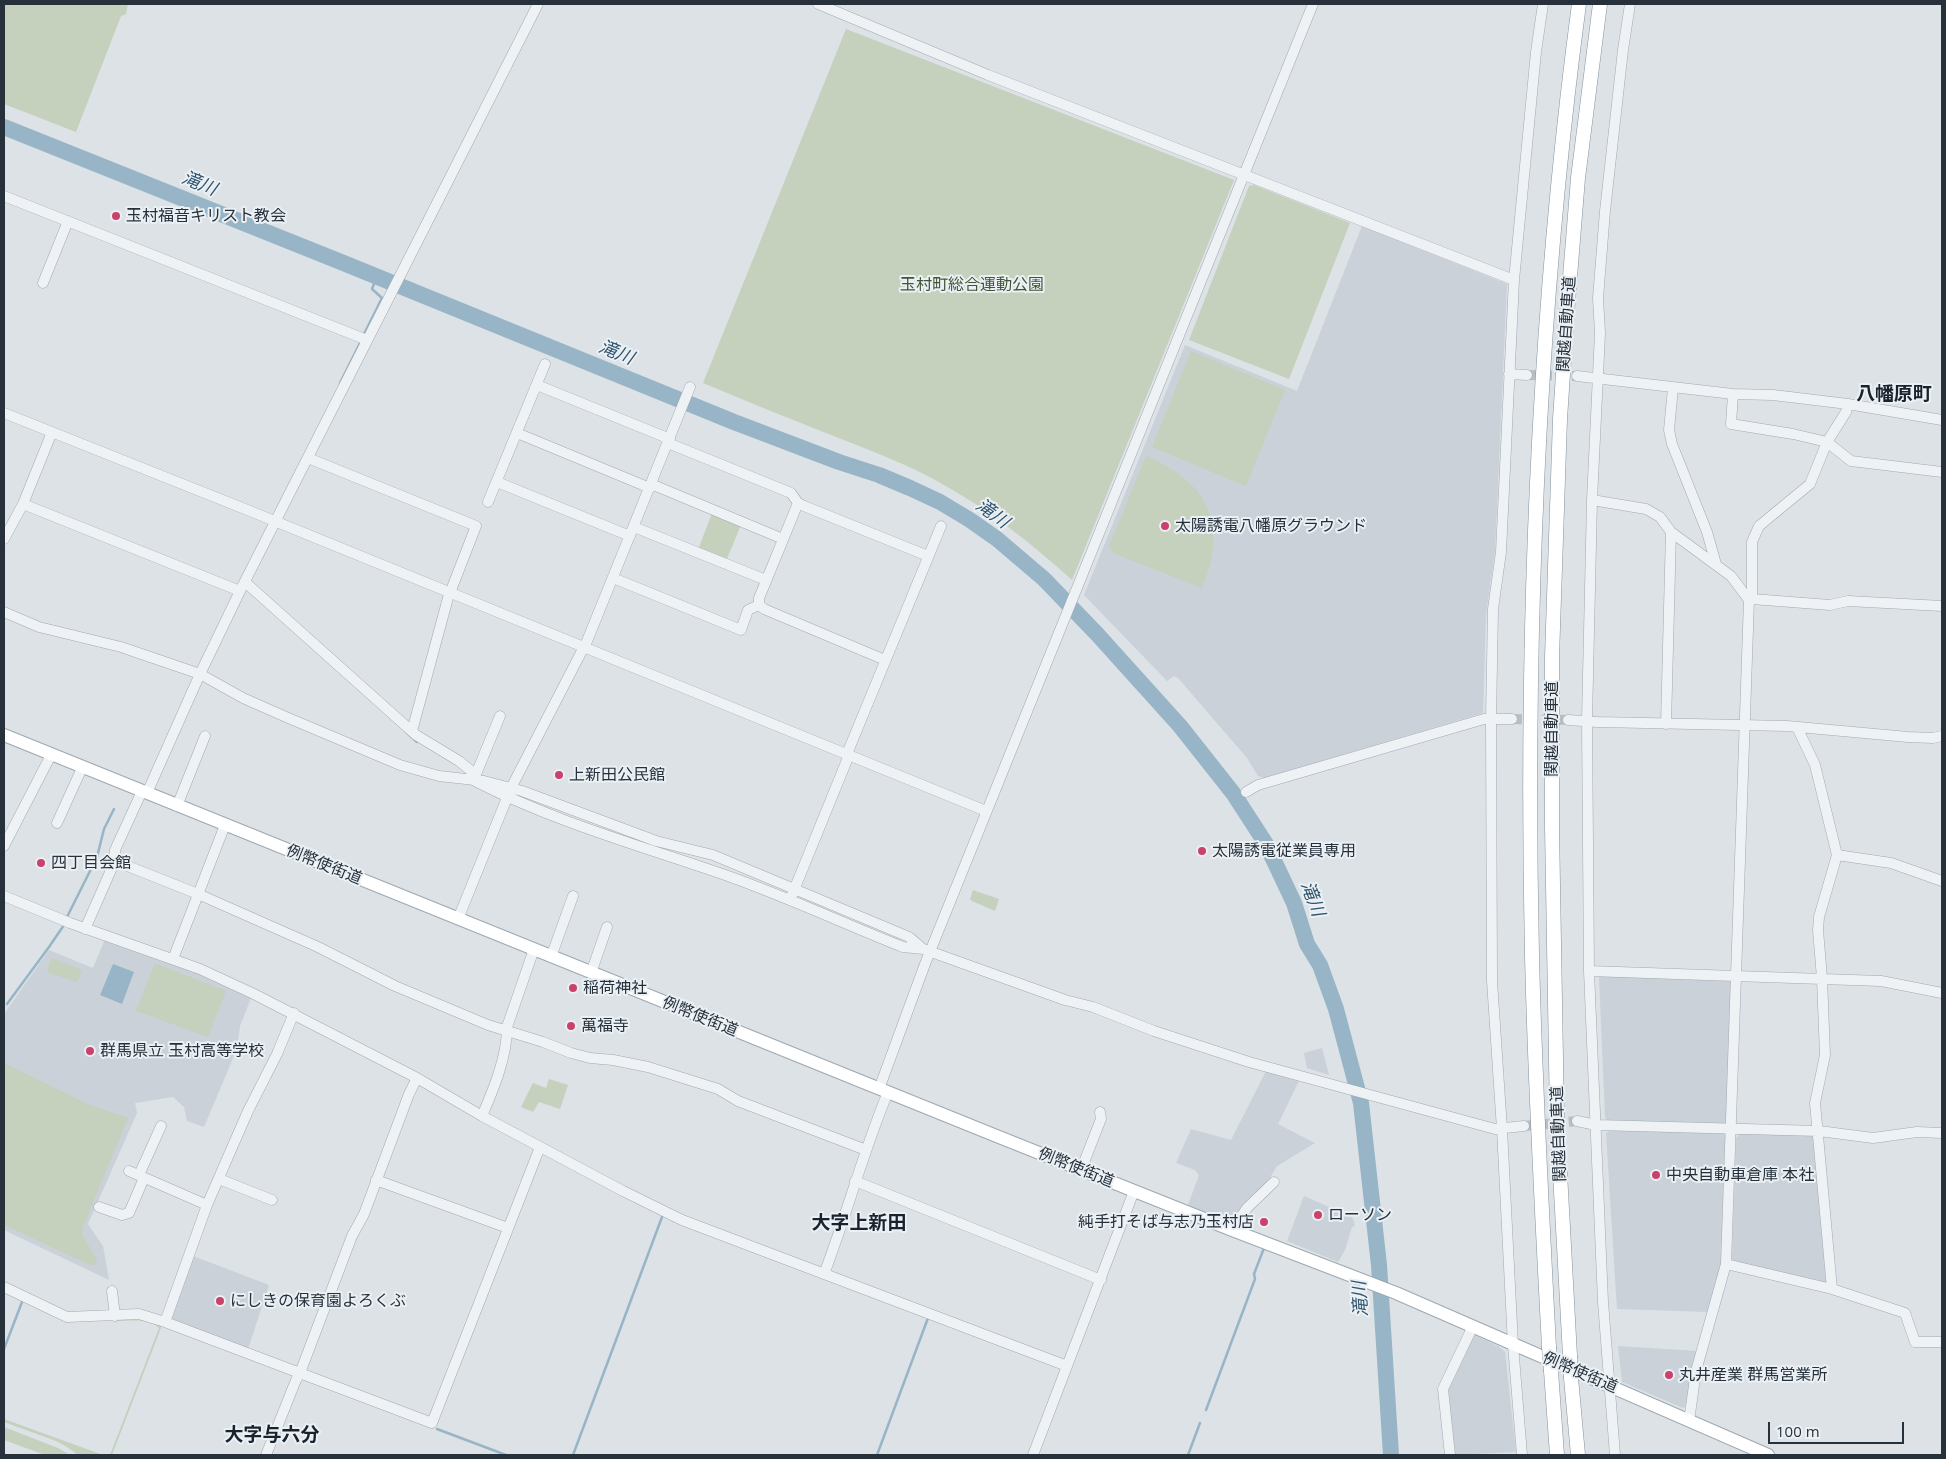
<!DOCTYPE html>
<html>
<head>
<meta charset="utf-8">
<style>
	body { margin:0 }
	#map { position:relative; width:1946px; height:1459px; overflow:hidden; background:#dce2e6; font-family:"Open Sans",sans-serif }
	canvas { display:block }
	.frame { position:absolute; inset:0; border:5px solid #26313c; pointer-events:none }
	.scale { position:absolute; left:1768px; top:1422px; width:136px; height:22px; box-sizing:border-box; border:2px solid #26313c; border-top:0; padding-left:6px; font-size:15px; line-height:18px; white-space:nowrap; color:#26313c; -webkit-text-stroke:4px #ebf0f4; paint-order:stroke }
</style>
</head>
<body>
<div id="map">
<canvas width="1946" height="1459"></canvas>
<div class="frame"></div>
<div class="scale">100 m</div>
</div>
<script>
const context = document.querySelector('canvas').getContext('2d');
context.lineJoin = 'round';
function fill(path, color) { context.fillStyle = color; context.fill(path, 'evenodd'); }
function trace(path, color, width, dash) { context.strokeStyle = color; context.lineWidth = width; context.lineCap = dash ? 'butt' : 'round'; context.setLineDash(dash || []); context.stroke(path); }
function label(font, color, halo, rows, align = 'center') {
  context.font = font + ' "Open Sans","Noto Sans JP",sans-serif'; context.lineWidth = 4; context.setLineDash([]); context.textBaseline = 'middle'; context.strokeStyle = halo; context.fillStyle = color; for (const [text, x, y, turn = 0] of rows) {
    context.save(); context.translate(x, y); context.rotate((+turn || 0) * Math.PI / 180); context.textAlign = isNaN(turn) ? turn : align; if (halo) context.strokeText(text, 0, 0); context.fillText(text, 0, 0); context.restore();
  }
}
const built = new Path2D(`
	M1362,226L1507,284L1495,551L1486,614L1483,713L1264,778L1258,776L1247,758L1178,678L1174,676L1167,681L1084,595L1185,345L1297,391Z
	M105,939L110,943L194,972L251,998L240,1026L237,1047L231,1063L204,1127L187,1121L184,1107L173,1097L135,1103L137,1113L88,1224L103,1246L109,1280L4,1230V1014L49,950L93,968Z
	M1601,974L1727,978L1731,981L1728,1122L1724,1124L1607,1122L1605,1116L1599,977Z
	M1322,1048L1329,1075L1307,1068L1304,1053Z
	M1266,1071L1299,1081L1278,1124L1315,1143L1277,1166L1271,1176L1272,1180L1232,1223L1188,1205L1199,1175L1195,1170L1176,1163L1191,1129L1231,1140Z
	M1610,1131L1726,1132L1723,1262L1707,1312L1617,1309L1606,1133Z
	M1742,1132L1813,1134L1814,1136L1826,1282L1823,1285L1735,1262L1732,1259L1736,1138Z
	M1304,1196L1352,1217L1354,1222L1355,1226L1352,1227L1345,1250L1338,1262L1287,1241Z
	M193,1256L269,1285L248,1349L172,1322L171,1318Z
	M1472,1334L1498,1346L1505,1352L1516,1452L1456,1455L1452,1452L1446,1390Z
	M1618,1346L1697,1351L1685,1407L1683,1408L1622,1382Z`);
const green = new Path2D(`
	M4,4H128L126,14L121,16L76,132L4,104Z
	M846,29L1234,180L1072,580C1034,546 995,514 951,489C912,465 868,450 826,433C785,417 744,400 703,383Z
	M1254,185L1350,223L1289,379L1189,340L1249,186Z
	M1191,351L1285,390L1246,486L1152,447Z
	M1146,456C1208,482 1229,525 1202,588L1113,553L1109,546Z
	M712,513L741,525L726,561L698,550Z
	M973,890L999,899L995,911L972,901L970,899Z
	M51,958L82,970L77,982L47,972Z
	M155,963L226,991L208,1037L136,1011Z
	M4,1063L85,1103L128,1118L82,1229L83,1236L96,1259L97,1263L94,1265L88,1264L4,1225Z
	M549,1079L568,1085L560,1109L539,1102L533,1112L521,1107L533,1083L546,1088Z
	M138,1318L161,1325V1328L112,1455H110L159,1328C146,1316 129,1323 114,1320Z
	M4,1419L103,1455H78L67,1447L56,1441L4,1422Z
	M4,1427L58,1448L70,1455H45L4,1440Z`);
const water = new Path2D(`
	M113,964L134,972L122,1004L100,995Z`);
const stream = new Path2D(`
	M363,336L382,298L372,289L377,276
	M340,383L361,341
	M406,732L417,742
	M67,917L97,857L104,829L114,809
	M7,1004L49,947L64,925
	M4,1349L22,1302
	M1206,1410L1255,1279L1254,1274L1264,1248
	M437,1429L506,1455
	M573,1455L662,1217
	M877,1455L928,1318
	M1188,1455L1200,1423`);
const river = new Path2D(`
	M4,127L341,262L734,422L839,462L879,475L910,488L940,502L970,520L997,539L1044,579L1097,634L1180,726L1233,793L1266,844L1277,867L1294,903L1307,944L1320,965L1336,1009L1361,1103L1379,1265L1391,1455`);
const minorTunnel = new Path2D(`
	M1527,375L1577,376
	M1512,719L1568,720
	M1524,1126L1577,1121`);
const minor = new Path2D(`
	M818,4L988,75L1514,280
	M4,196L367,340
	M43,283L68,221
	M1509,374L1527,375
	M1577,376L1733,394L1773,395L1848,404L1942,420
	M537,385L670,439
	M1673,388L1669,430L1672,444L1707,532L1716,564
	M1733,394L1731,424L1793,434L1827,442L1851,461L1942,472
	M4,413L245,509L986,811
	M517,433L650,488
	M668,443L791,493L798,503L804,506L928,556
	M308,458L476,526L448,598L412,731
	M497,482L630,536
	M651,484L783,539
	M1592,500L1646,509L1660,517L1671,532L1731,576L1749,600L1726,1264L1696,1371L1689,1421
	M488,502L545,364
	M23,504L240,591
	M634,527L766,580
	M4,539L23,504L52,432
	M613,578L741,630L748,610L759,605
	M245,582L416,735L459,761L475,774
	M1752,599V542L1759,526L1810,484L1827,442L1846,412L1848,404
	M1749,600L1752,599L1830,605L1848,601L1942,606
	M759,605L764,609L885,660
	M759,605V598L762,591L798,503
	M4,612L39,627L121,647L200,674L243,698L286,717L400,765L439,776L484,781L522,791L656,841L713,855L909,937L923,949
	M1568,720L1598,722L1787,726L1908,737L1933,738L1942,736
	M1666,724L1671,532
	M1797,727L1815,765L1837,855L1819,917L1818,930L1822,978L1825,1055L1815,1103L1832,1289
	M474,779L500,716
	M473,780C554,822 642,846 728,876C787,897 845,924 903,947L923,949L1065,1000L1093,1007L1154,1031L1249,1062L1495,1129L1524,1126
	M1246,792L1258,785L1484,719H1512
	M147,793L200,674L240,591L538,4
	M177,806L205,736
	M57,823L82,768
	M4,846L51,755
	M1837,855L1891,863L1942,881
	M115,861L198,894L318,947L395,986L488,1025L543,1042L571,1053L590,1058L613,1060L648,1067L718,1089L738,1101L866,1150
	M792,895L847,760L849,749L941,526
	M4,896L70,923L200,969L254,994L417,1078L482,1116L623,1191L682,1220L1067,1366
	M458,919L511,788L587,641L690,387
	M85,929L115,861V850L142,791
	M551,957L573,896
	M173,959L225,825
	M1589,971L1881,981L1942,993
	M591,973L607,927
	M879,1089L925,964L1313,4
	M482,1116C494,1088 507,1057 507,1027L534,949
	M1577,1121L1596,1125L1819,1131L1873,1138L1917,1132L1942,1133
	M1081,1170L1101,1119L1100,1112
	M129,1171L207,1205
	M139,1175L161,1126
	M219,1179L272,1200
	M376,1180L508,1228
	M855,1181L1101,1280
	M99,1207L122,1215L129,1213L144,1178
	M1232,1230L1247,1208L1274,1182
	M1726,1264L1832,1289L1905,1313L1915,1342H1942
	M824,1274C847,1214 863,1152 888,1092
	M4,1287L67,1317L139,1314L165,1322L432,1423L540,1147
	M112,1291L115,1316
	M165,1322L207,1205L248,1111L277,1054L294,1013
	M266,1455L296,1380L300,1373L352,1236L364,1214L409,1094L417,1078
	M1033,1455L1134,1191
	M1450,1455L1443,1389L1473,1326
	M1522,1455L1513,1345L1502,1129L1492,981L1491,719L1493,609L1501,552L1514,280L1536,52L1543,4
	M1615,1455L1603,1302L1589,971L1587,720L1592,500L1600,333L1598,298L1605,211L1623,50L1630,4`);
const major = new Path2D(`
	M4,735L999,1137L1232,1230L1396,1293L1768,1455`);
const highway = new Path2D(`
	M1549,1347C1542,1216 1535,1086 1532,955C1525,637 1537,319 1579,4
	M1570,1356L1557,1118L1552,827V657L1560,419L1567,314L1578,178L1600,4
	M1551,1371L1557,1455
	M1571,1378L1578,1455`);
const highwayBridge = new Path2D(`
	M1549,1347L1551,1371
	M1570,1356L1571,1378`);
const markers = [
	[116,216,5,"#cb416b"],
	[1165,526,5,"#cb416b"],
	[559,775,5,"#cb416b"],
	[1202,851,5,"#cb416b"],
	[41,863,5,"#cb416b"],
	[573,988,5,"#cb416b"],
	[571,1026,5,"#cb416b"],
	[90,1051,5,"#cb416b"],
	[1656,1175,5,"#cb416b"],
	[1318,1215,5,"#cb416b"],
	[1264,1222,5,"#cb416b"],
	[220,1301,5,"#cb416b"],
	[1669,1375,5,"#cb416b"]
];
const poiNames = [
	["玉村福音キリスト教会",126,216],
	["太陽誘電八幡原グラウンド",1175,526],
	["上新田公民館",569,775],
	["太陽誘電従業員専用",1212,851],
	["四丁目会館",51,863],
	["稲荷神社",583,988],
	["萬福寺",581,1026],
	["群馬県立 玉村高等学校",100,1051],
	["中央自動車倉庫 本社",1666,1175],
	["ローソン",1328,1215],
	["純手打そば与志乃玉村店",1254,1222,"right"],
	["にしきの保育園よろくぶ",230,1301],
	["丸井産業 群馬営業所",1679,1375]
];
const parkNames = [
	["玉村町総合運動公園",972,285]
];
const streetNames = [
	["関越自動車道",1567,324,-86],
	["関越自動車道",1552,729,-90],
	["例幣使街道",324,865,22],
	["例幣使街道",700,1017,22],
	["関越自動車道",1559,1134,-92],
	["例幣使街道",1076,1168,22],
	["例幣使街道",1580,1373,23]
];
const waterNames = [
	["滝川",199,184,22],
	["滝川",616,353,22],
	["滝川",992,514,36],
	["滝川",1312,899,69],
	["滝川",1361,1299,-94]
];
const quarterNames = [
	["八幡原町",1894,395],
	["大字上新田",859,1224],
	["大字与六分",272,1436]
];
fill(built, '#cad1d8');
fill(green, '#c5d0bd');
fill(water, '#97b5c6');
trace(stream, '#97b5c6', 2.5);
trace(river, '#97b5c6', 16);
trace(minorTunnel, '#b8bfc4', 10, [10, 5]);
trace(minor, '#a2a9b0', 11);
trace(major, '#9ca8b1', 14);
trace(highway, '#84919c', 15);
trace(minor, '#eff2f5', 10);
trace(major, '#fff', 12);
trace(highway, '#fff', 14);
trace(highwayBridge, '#84919c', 15, []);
trace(highwayBridge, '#fff', 14);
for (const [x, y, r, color] of markers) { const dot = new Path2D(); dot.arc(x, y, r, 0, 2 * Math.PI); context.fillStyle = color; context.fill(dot); trace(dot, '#ebf0f4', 2); }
label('16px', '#26313c', '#ebf0f4', poiNames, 'left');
label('16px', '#405734', '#ebf0f4', parkNames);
label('16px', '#26313c', '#ebf0f4', streetNames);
label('italic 18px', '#31566f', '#ebf0f4', waterNames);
label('bold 19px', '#19222d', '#ebf0f4', quarterNames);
</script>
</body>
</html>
